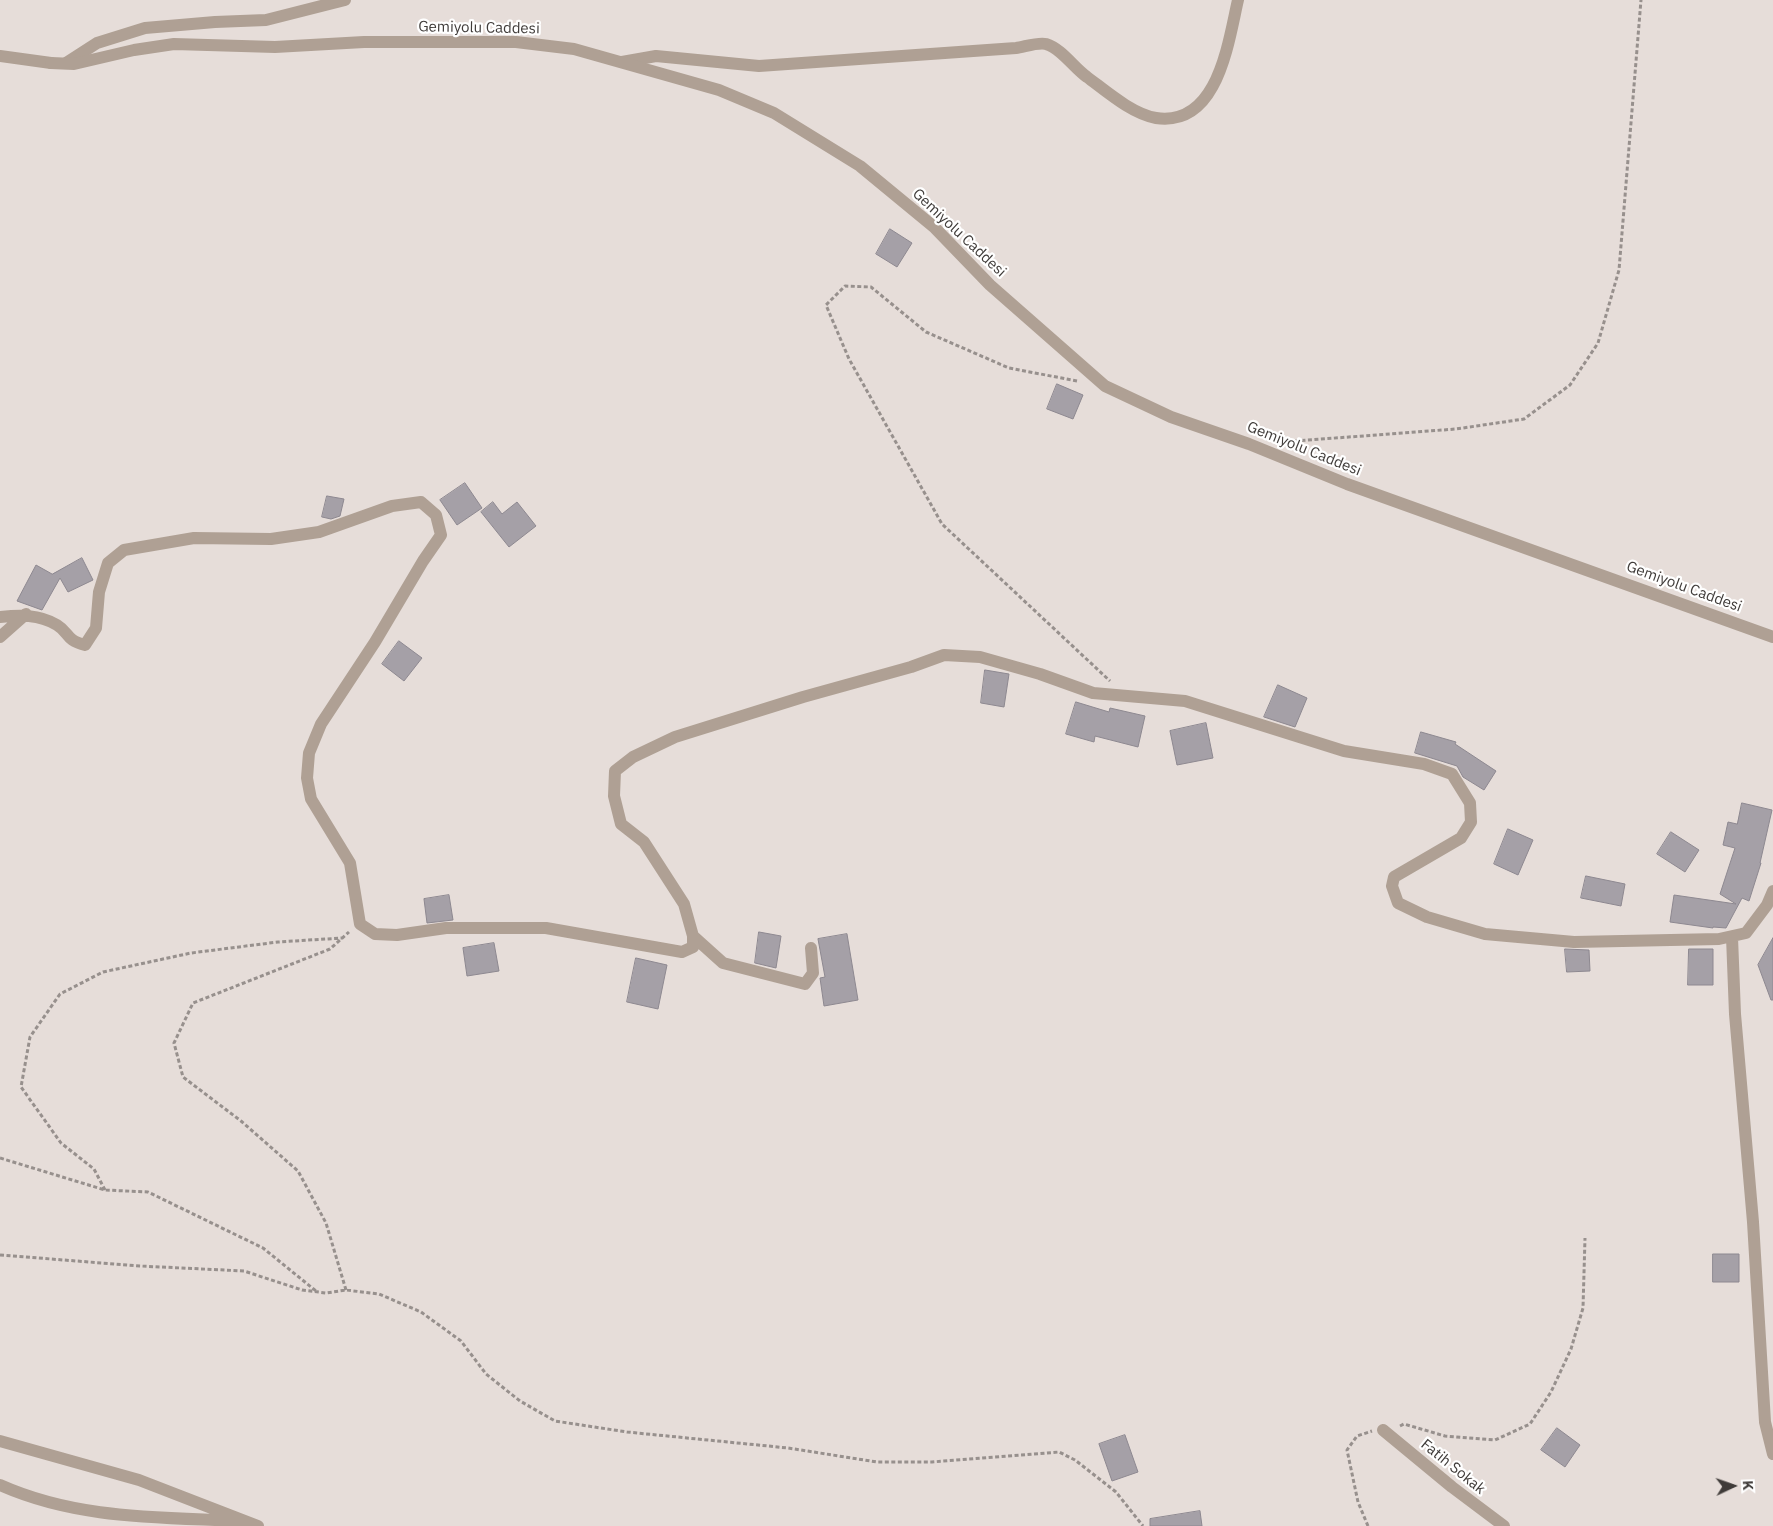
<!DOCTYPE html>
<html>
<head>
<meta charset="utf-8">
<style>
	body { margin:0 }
	#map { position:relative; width:1773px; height:1526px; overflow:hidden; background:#e6ddd9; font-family:"IBM Plex Sans",sans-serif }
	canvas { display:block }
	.north { position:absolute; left:1708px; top:1461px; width:50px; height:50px; -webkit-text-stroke:4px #fff; paint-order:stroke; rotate:87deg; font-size:14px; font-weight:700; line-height:20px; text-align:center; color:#3f3b39 }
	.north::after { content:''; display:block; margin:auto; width:18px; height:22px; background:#3f3b39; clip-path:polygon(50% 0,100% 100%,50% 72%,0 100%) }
</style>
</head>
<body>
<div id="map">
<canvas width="1773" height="1526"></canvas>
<div class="north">K</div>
</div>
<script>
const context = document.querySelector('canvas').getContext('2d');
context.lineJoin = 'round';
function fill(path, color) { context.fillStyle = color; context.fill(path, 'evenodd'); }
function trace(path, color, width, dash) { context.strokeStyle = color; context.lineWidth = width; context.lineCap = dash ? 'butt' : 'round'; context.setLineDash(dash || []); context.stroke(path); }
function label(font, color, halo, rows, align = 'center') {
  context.font = font + ' "IBM Plex Sans",sans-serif'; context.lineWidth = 4.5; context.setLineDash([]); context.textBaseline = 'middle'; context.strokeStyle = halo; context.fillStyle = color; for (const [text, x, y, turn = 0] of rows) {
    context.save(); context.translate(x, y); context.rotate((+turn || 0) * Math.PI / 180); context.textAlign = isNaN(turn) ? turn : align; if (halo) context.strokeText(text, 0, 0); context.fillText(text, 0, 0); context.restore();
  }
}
const building = new Path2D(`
	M890,229L912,243L897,267L876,254Z
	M1057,384L1083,395L1073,419L1047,409Z
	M465,483L482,508L457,525L440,500Z
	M327,496L344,499L340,516L331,519L322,517Z
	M493,502L502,514L517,502L536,526L509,547L481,512Z
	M82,558L93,580L68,592L60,578L42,610L17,601L36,565L52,574Z
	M399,641L422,658L404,681L382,664Z
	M985,670L1009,674L1004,707L981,703Z
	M1278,685L1307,698L1295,727L1264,717Z
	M1076,702L1109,712L1110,708L1145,716L1138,747L1095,736L1094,742L1066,734Z
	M1206,723L1213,758L1177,765L1170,731Z
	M1421,732L1456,742L1455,744L1496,771L1484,790L1463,777L1457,766L1415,753Z
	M1742,803L1772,810L1760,863H1761L1749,901L1742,898L1726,928L1713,927V928L1670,922L1674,895L1736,904L1720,894L1735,848L1723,845L1728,822L1737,824Z
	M1508,829L1533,840L1518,875L1494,864Z
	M1671,832L1699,850L1685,872L1657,854Z
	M1586,876L1625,884L1621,906L1581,898Z
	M449,895L453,920L427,923L424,899Z
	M759,932L781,936L776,968L755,963Z
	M847,934L858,1000L824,1006L820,978L825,977L818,939Z
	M1773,938V1000H1771L1758,965Z
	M494,943L499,971L467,976L463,948Z
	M1565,949L1589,950L1590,971L1567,972Z
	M1689,949H1713V985H1688Z
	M636,958L667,965L658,1009L627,1002Z
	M1713,1254H1739V1282H1713Z
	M1557,1428L1580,1445L1565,1467L1541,1450Z
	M1125,1435L1138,1472L1112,1481L1099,1444Z
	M1200,1511L1202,1526H1150V1519Z`);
const path = new Path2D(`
	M1077,381L1009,368L926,332L871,287L845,286L826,305L849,359L942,524L1110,681
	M1282,442L1456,429L1524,419L1570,385L1598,343L1619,270L1641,0
	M0,1158L105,1190L148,1192L263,1248L316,1291
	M105,1190L94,1169L61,1143L21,1087L30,1037L60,994L103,972L191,953L278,942L342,938
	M0,1255L140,1266L244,1271L302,1290L326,1293L346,1290L379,1294L421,1312L461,1341L486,1374L520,1401L555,1421L627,1432L788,1448L877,1462H932L1059,1452L1075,1460L1116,1492L1143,1526
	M346,1290L326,1223L298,1171L241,1121L183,1077L174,1043L193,1003L330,949L349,932
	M1400,1426L1404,1424L1445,1436L1495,1440L1530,1424L1551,1392L1571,1349L1583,1308L1585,1238
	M1368,1526L1358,1502L1347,1450L1357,1436L1372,1431`);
const minor = new Path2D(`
	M0,56L51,63
	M622,62L656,56L759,66L1016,48C1024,47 1038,42 1046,44C1062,49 1074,68 1087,77C1106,91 1132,114 1156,118C1218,127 1228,43 1238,0
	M66,63L97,43L145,28L215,22L266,20L345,0
	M0,617C19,615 39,614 57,625C70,633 65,640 85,645L96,628L99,592L108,563L124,550L194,538L271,539L319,532L392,506L421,502L436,515L441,535L423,561L375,642L321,724L309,753L307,778L311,799L350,863L360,924L375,934L397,935L446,928H546L682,952L693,947V936
	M0,637L26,614
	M1732,937L1735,1014L1753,1222L1765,1422L1773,1454
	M811,948L813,973L805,984L723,963L693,936L684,904L644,842L621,824L614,796L615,771L633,757L675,737L803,697L911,667L944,655L980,657L1040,674L1093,693L1185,701L1344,751L1424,764L1452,774L1470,803L1471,822L1461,838L1394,877L1392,886L1398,903L1427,917L1485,934L1574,942L1719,939L1746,933L1767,905L1773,891
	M1383,1430L1452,1487L1504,1526
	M0,1441L139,1480L258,1526
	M0,1485C76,1519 156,1517 238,1521`);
const tertiary = new Path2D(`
	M51,63L74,64L134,50L174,44L275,47L364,42H516L574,49L719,90L774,113L860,166L934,227L990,285L1105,386L1171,417L1249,444L1347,484L1773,637`);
const streetNames = [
	["Gemiyolu Caddesi",479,28,1],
	["Gemiyolu Caddesi",959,233,43],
	["Gemiyolu Caddesi",1304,449,22],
	["Gemiyolu Caddesi",1684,587,20],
	["Fatih Sokak",1453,1467,39]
];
fill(building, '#a5a0a7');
trace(building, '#8d8890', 1);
trace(path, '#97908d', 3, [4, 2.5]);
trace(minor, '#afa094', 12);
trace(tertiary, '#afa094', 12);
label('15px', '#3f3b39', '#fff', streetNames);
</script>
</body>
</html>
